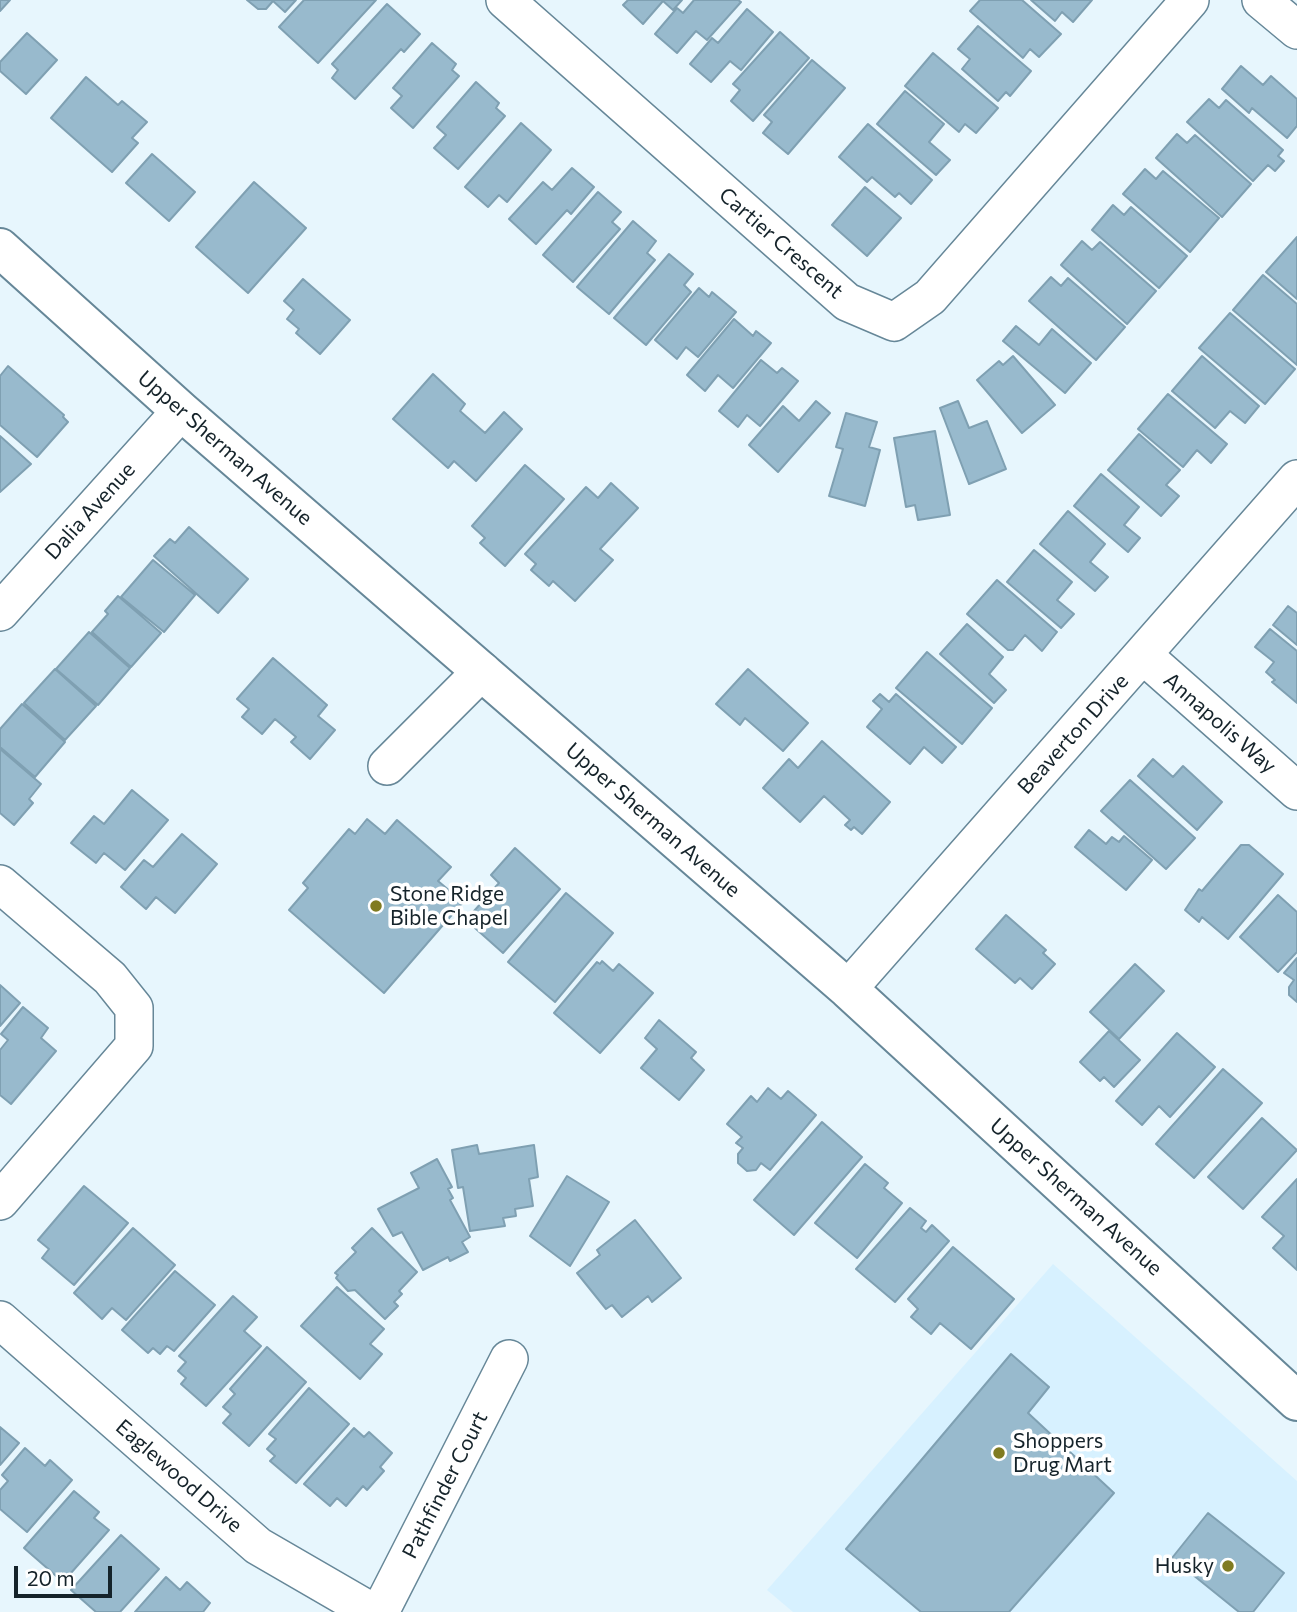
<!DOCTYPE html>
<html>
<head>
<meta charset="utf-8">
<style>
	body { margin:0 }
	#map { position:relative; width:1297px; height:1612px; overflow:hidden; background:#e7f6fd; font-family:Commissioner,sans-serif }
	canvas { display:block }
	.scale { position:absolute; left:14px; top:1566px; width:98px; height:32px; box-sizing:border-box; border:4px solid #15232a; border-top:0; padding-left:9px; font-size:21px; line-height:24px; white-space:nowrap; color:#15232a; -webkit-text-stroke:5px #fff; paint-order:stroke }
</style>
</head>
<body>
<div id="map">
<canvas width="1297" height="1612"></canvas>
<div class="scale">20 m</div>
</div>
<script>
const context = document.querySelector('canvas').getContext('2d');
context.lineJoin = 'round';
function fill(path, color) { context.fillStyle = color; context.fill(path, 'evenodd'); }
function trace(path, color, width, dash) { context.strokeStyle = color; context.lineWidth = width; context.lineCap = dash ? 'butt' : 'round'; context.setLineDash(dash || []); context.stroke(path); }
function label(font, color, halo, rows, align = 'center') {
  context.font = font + ' Commissioner,sans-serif'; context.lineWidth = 7; context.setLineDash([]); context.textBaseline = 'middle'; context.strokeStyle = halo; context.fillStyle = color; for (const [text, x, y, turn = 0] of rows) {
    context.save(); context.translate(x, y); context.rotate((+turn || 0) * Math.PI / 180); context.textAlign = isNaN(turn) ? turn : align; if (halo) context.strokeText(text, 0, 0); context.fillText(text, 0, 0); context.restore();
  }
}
const built = new Path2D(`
	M1053,1264L1297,1481V1612H793L767,1590Z`);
const building = new Path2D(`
	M0,0H10L0,11Z
	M247,0H296L285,12L273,1L266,9H258Z
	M304,0H376L318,63L279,27Z
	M628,0H682L673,10L663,1L643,24L623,5Z
	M694,0H738L741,2L707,40L696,31L677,53L655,34L677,8L683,13Z
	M980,0H1022L1061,34L1039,57L1030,49L1023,58L970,11Z
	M1031,0H1092L1073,22L1062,12L1055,21Z
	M387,4L420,34L404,52L401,49L355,99L332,78L338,70L332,64Z
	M747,9L773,32L741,70L730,61L711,82L690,64L712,38L718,43Z
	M978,26L1031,71L1010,96L1006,92L998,101L962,69L970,59L958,49Z
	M780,32L809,58L753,121L731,101L740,90L733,84Z
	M27,33L57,60L26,94L0,71V62Z
	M432,43L456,64L452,70L459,76L413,128L391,108L402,96L393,88Z
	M933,53L998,108L976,133L965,124L959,132L905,86Z
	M812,60L845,88L788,154L763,133L772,122L764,115Z
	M1241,66L1263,85L1271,76L1297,99V126L1287,138L1252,108L1249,113L1222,89Z
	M86,77L118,105L122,101L147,122L132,138L138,143L112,172L51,118Z
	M476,82L499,103L496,108L505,116L458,169L434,148L446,135L437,127Z
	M905,91L944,124L929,142L950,160L936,175L877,124Z
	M1209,99L1219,108L1226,100L1283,150L1278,156L1284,161L1275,171L1268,165L1253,181L1187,122Z
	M521,123L551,150L507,202L499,195L488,207L465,187Z
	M868,124L932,180L911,204L899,193L895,197L872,177L867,182L839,157Z
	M1177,134L1187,143L1195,135L1251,184L1222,217L1156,158Z
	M152,154L195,192L169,221L126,183Z
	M572,168L594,187L571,214L567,210L536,244L509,219L543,182L552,190Z
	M1145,169L1156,179L1163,171L1219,218L1190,252L1123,194Z
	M254,182L306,228L248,293L196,247Z
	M865,187L901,218L867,256L832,225Z
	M598,192L621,212L612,222L620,229L573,282L543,255Z
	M1113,205L1124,215L1131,207L1187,256L1159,288L1092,230Z
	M633,221L656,241L647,253L655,260L609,314L577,287Z
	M1297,237V299L1266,272Z
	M1082,241L1092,250L1100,242L1156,291L1127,324L1061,265Z
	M669,254L693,274L684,285L691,292L646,345L614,318Z
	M1263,275L1297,304V365L1233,310Z
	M1051,277L1061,286L1068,278L1125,327L1096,360L1029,301Z
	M303,279L350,320L320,354L296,333L299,329L287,319L294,310L284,301Z
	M699,288L709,297L712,292L736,312L698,357L686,347L677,359L655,340Z
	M1230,313L1295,369L1265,404L1199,348Z
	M734,319L753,336L756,331L771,343L733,388L718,375L705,391L687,375Z
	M1016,326L1039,345L1052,329L1091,363L1065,393L1003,341Z
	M1013,356L1055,405L1022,433L977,380L999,361L1003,365Z
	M1202,356L1259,406L1245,423L1230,411L1215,428L1172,391Z
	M761,360L777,373L782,368L798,381L760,426L747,415L738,427L719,411Z
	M8,366L64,415L63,417L68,422L37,457L0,425V376Z
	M433,374L465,404L460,411L485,433L504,412L522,429L476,481L454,461L448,468L393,419Z
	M1168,394L1227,444L1211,463L1197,450L1183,467L1138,429Z
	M816,401L830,413L778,472L749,445L783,406L799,421Z
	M958,401L969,428L987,421L1006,469L969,484L940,408Z
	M846,413L877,422L869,447L880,450L865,506L829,496L843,449L836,447Z
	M935,431L950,515L918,520L915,505L906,507L894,438Z
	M1139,434L1180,470L1166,485L1179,496L1161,516L1108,470Z
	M0,436L31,464L0,492Z
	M525,465L564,499L505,566L480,543L485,538L472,526Z
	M1101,474L1139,507L1124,525L1140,538L1128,552L1074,506Z
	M611,483L638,508L600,549L613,560L575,601L553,581L549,586L531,570L536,564L525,554L586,487L598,498Z
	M1068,511L1105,544L1090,562L1108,577L1095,591L1040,544Z
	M189,527L248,579L218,613L154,556L170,539L175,543Z
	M1034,550L1072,582L1057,600L1074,614L1061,628L1007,582Z
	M153,560L195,595L164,632L121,597Z
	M997,580L1057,632L1042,651L1025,635L1013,650H1008L967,614Z
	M118,596L161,633L131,667L92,632L108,614L105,611Z
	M1288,606L1297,613V645L1273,625Z
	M967,624L1003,657L989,674L1006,690L994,703L940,654Z
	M1270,629L1297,651V703L1272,682L1275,680L1266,672L1274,662L1255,647Z
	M89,632L130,668L98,705L56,669Z
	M927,652L992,708L962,744L896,688Z
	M273,658L327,705L318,716L335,730L310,759L291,742L296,737L275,719L262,734L242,717L249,709L237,699Z
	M55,669L96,706L65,740L24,703Z
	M748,669L808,723L783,751L745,718L740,725L716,704Z
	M880,694L889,702L896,694L956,747L942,763L924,747L910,764L867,727L882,709L873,701Z
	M22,704L65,742L35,777L0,747V729Z
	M822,741L890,802L862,834L854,827L851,830L845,825L850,820L824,796L800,822L763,788L789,759L798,768Z
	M0,749L41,784L29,799L33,803L14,825L0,813Z
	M1153,759L1173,777L1183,766L1222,802L1197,830L1138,776Z
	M1130,780L1195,838L1166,869L1101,811Z
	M132,790L168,820L125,870L104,853L96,863L71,843L94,816L104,824Z
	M367,819L385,834L397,820L451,867L438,881L463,902L384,993L289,910L308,888L303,883L349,829L355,834Z
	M1089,830L1106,844L1112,837L1119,842L1124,836L1152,860L1126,890L1075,847Z
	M182,834L217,864L175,913L156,897L146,909L121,887L144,860L153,867Z
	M1241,845H1249L1283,874L1228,939L1202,917L1199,922L1185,910L1199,889L1202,891Z
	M515,848L560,889L503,953L466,920L499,883L491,875Z
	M566,893L613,933L555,1002L508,962Z
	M1278,895L1297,912V952L1278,972L1240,937Z
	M1006,915L1046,950L1043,953L1055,964L1032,989L1020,978L1015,983L976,949Z
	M1297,958V1002L1289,995V987L1294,980L1284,973Z
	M602,961L613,971L619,964L653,993L600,1053L554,1013L597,962L600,964Z
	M1135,964L1164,991L1119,1039L1090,1012Z
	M0,985L20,1003L0,1026Z
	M23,1007L48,1028L41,1038L56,1051L11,1104L0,1095V1050L8,1040L1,1034Z
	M659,1020L696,1052L691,1058L704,1070L679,1100L641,1068L657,1049L645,1038Z
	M1109,1031L1140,1060L1114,1087L1104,1077L1100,1081L1080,1062Z
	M1177,1033L1215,1067L1170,1117L1159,1106L1142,1125L1116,1101Z
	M1223,1069L1262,1103L1194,1178L1156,1144Z
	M768,1088L781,1099L788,1091L816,1115L770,1170L761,1163L756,1170L747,1171L738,1163V1154L743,1148L736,1143L742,1137L727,1124L751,1096L757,1102Z
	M1262,1118L1297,1150L1243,1209L1208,1177Z
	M822,1122L862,1157L794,1235L754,1200Z
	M477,1145L479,1154L534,1145L538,1177L529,1179L533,1206L515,1209L516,1216L503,1218L505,1226L470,1231L463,1187L458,1188L452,1150Z
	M437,1159L452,1187L448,1189L453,1198L450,1200L470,1237L462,1242L468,1252L450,1261L448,1257L423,1270L402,1232L393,1236L378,1209L419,1188L411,1173Z
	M865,1164L888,1183L884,1188L902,1203L857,1258L815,1223Z
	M567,1176L609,1202L570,1266L530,1236Z
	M1297,1179V1270L1273,1248L1284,1236L1262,1217Z
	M84,1186L128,1223L74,1285L42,1258L49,1249L38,1240Z
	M910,1208L926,1221L921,1228L926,1232L932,1225L949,1241L895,1302L856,1269Z
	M635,1220L681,1278L652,1302L648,1296L622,1317L612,1305L606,1309L577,1273L600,1255L597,1250Z
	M133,1228L175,1265L126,1320L112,1308L102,1319L74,1293Z
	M372,1228L417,1272L399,1291L402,1294L394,1302L398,1306L385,1319L355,1290L348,1291L336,1278L338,1275L335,1273L356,1252L352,1248Z
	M953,1247L1014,1299L971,1349L940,1323L931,1334L911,1317L918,1309L908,1299Z
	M175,1271L215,1305L174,1351L167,1346L160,1354L153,1348L148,1353L122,1330Z
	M337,1287L384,1329L370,1344L382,1354L360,1379L301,1326Z
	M233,1296L257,1317L244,1331L261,1346L206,1406L181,1384L186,1378L178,1371L186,1362L179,1356Z
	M267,1347L306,1382L249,1446L223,1423L231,1414L223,1407L235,1394L230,1389Z
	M1011,1354L1049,1387L1028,1413L1114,1493L1009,1612H921L846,1549Z
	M309,1388L349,1424L296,1483L270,1461L275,1456L267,1449L276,1439L269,1434Z
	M0,1427L19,1443L0,1465Z
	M354,1428L364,1437L369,1432L392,1453L380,1467L384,1471L367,1490L363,1486L346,1506L337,1498L330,1506L304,1484Z
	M25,1448L45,1466L50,1460L72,1480L27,1532L0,1509V1490L8,1481L2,1475Z
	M74,1491L99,1512L94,1518L109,1530L63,1582L24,1548Z
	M1208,1513L1284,1573L1253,1612H1239L1172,1558Z
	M121,1535L159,1569L120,1612H96L71,1590Z
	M166,1577L180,1590L187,1582L210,1603L203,1612H135Z`);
const minor = new Path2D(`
	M505,0L847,302L894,322L930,297L1190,0
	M1261,0L1297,30
	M0,612L181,411
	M1143,655L1297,791
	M387,766L482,671
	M0,884L110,978L134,1008V1046L0,1201
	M848,989L1297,479
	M0,1320L258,1546L372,1612
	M380,1612L509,1359`);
const major = new Path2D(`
	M0,248L181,411L848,989L1297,1401`);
const markers = [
	[376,906,7,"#807b21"],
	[999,1453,7,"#807b21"],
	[1228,1566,7,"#807b21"]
];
const streetNames = [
	["Cartier Crescent",781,243,41],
	["Upper Sherman Avenue",225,448,41],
	["Dalia Avenue",90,511,-48],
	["Annapolis Way",1220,723,41],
	["Beaverton Drive",1073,734,-48],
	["Upper Sherman Avenue",653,820,41],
	["Upper Sherman Avenue",1076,1197,42],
	["Eaglewood Drive",179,1476,41],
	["Pathfinder Court",445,1485,-63]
];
const poiNames = [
	["Stone Ridge",390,894],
	["Bible Chapel",390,918],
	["Shoppers",1013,1441],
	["Drug Mart",1013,1465],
	["Husky",1214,1566,"right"]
];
fill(built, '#d7f1ff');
fill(building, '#98bacd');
trace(building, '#7fa0b2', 2);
trace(minor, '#668798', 40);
trace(major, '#668798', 42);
trace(minor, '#fff', 37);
trace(major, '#fff', 38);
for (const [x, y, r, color] of markers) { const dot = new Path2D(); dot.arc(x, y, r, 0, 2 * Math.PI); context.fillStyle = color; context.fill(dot); trace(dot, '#fff', 2.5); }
label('21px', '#15232a', '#fff', streetNames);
label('21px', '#15232a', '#fff', poiNames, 'left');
</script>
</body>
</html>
